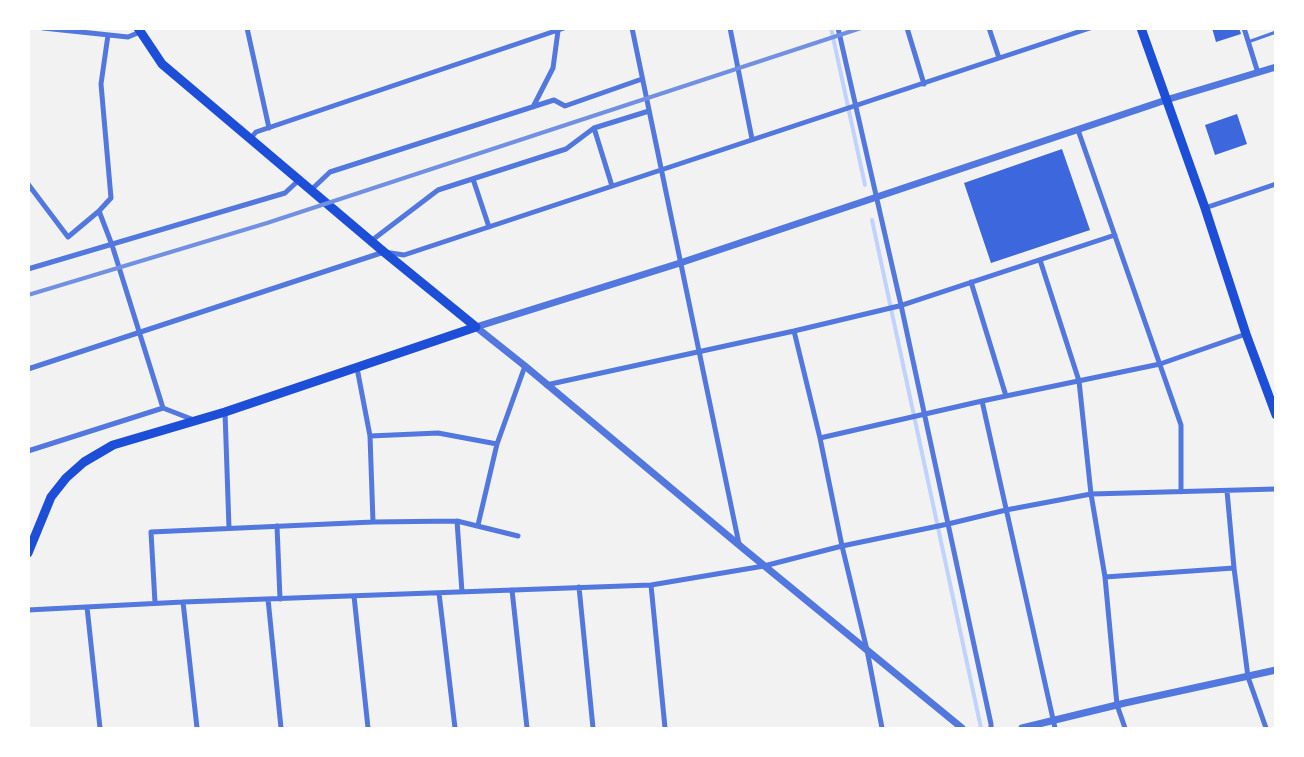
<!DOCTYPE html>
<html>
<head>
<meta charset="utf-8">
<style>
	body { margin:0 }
	#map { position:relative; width:1304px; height:757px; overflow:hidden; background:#f2f2f2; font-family:Inter,sans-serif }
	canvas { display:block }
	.frame { position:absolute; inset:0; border:30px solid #fff; pointer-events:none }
</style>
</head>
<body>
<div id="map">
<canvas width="1304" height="757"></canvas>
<div class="frame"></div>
</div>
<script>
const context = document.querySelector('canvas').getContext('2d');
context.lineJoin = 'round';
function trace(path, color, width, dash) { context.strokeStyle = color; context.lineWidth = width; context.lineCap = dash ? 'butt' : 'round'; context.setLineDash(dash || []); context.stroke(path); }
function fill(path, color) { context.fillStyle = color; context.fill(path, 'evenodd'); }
const stream = new Path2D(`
	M831,28L865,185
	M872,220L981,728`);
const building = new Path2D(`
	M1212,28H1239L1241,34L1216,42Z
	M1237,114L1247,144L1215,155L1205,125Z
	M1062,149L1090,230L991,263L964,183Z`);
const service = new Path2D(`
	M1248,42L1276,32`);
const minor = new Path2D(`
	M43,28L128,37L140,32
	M247,28L269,128
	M632,28L739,544
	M730,28L752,139
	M838,28L901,305L991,724V728
	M907,28L924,84
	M989,28L999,58
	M1244,28L1258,73
	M533,107L553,68L558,31
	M594,128L612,186
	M1078,130L1181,425V492
	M251,138L256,132L564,28
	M473,179L489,227
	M28,184L68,237L99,211L112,245L163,408
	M311,190L330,172L554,100L565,106L642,79
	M1205,208L1276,184
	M99,211L111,198L101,84L108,35
	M371,241L438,190L566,149L594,128L649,111
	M1040,260L1079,381L1091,494L1105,577L1117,705L1125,728
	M28,269L285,193L299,180
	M971,282L1006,396
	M794,331L820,438L842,546L867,650L882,728
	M357,368L370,436L373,522
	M28,369L384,252L404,255L1090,28
	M546,385L794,331L899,306L1115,235
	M982,401L1055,728
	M225,412L229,528
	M370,436L438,433L497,444
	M820,438L982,401L1160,364L1246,334
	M28,451L163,408L194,420
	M1227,491L1234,568L1248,677L1266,728
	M457,521L462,592
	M478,525L497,444L525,366
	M277,526L280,599
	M1105,577L1234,568
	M651,585L665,728
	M579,587L593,728
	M512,590L527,728
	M439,593L455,728
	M354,596L368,728
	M268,599L281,728
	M183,602L197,728
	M155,603L151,532L373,522L457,521L518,536
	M87,607L100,728
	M28,610L183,602L651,585L764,566L842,546L948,524L1006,510L1091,494L1276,489`);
const tertiary = new Path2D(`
	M476,327L680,263L1166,100L1276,67
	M476,327L525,366L739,545L962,728
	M1022,728L1125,703L1276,670`);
const primary = new Path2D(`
	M138,28L162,64L384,252L476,327
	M1141,28L1205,208L1246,334L1276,415
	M28,553L51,497L66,478L84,462L113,445L225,412L476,327`);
const rail = new Path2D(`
	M28,295L267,223L861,28`);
trace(stream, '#bfd3fe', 4);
fill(building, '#3d67dc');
trace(service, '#5277de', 3);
trace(minor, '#5277de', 5);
trace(tertiary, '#5277de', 7);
trace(primary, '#1d4ed8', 9);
trace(rail, '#7290e2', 4);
</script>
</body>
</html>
